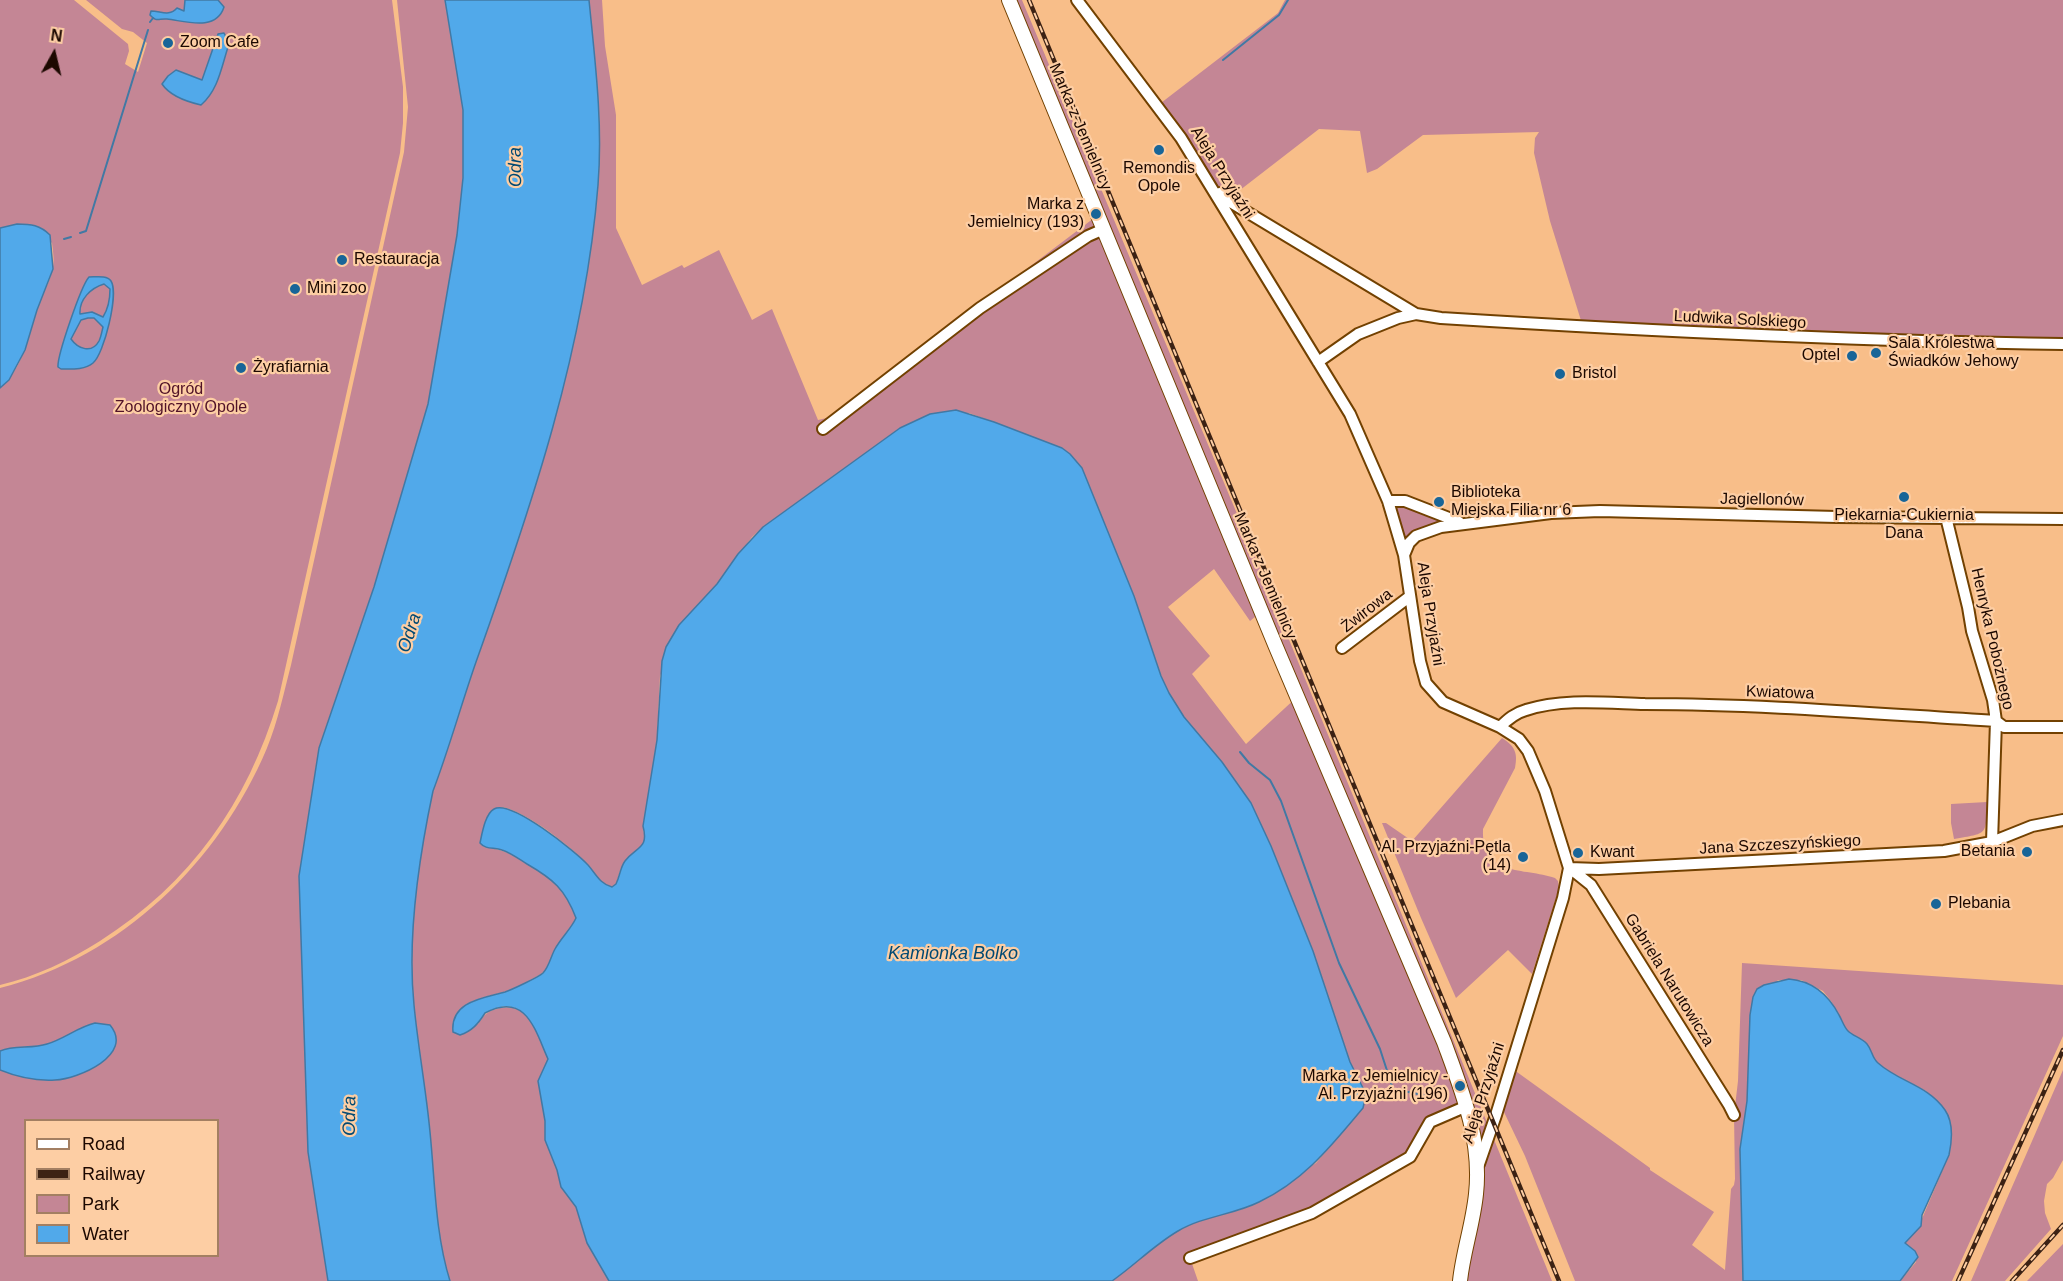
<!DOCTYPE html>
<html>
<head>
<meta charset="utf-8">
<style>
	body { margin:0 }
	#map { position:relative; width:2063px; height:1281px; overflow:hidden; background:#f8be89; font-family:Arial,sans-serif }
	canvas { display:block }
	.legend { position:absolute; left:24px; top:1119px; width:195px; height:138px; box-sizing:border-box; background:#fdcea4; border:2px solid #a37f62; margin:0; padding:8px 10px; list-style:none; font-size:18px; color:#1c0800 }
	.legend li { display:flex; align-items:center; gap:12px; height:30px }
	.legend b { width:30px; border:2px solid #a37f62 }
	.north { position:absolute; left:24px; top:24px; width:60px; height:60px; -webkit-text-stroke:4px #fdcea4; paint-order:stroke; rotate:8deg; font-size:16px; font-weight:700; line-height:24px; text-align:center; color:#1c0800 }
	.north::after { content:''; display:block; margin:auto; width:21px; height:27px; background:#1c0800; clip-path:polygon(50% 0,100% 100%,50% 72%,0 100%) }
</style>
</head>
<body>
<div id="map">
<canvas width="2063" height="1281"></canvas>
<ul class="legend">
<li><b style="height:8px;background:#fff"></b>Road</li>
<li><b style="height:8px;background:#3c2214"></b>Railway</li>
<li><b style="height:16px;background:#c48695"></b>Park</li>
<li><b style="height:16px;background:#51a9ea"></b>Water</li>
</ul>
<div class="north">N</div>
</div>
<script>
const context = document.querySelector('canvas').getContext('2d');
context.lineJoin = 'round';
function fill(path, color) { context.fillStyle = color; context.fill(path, 'evenodd'); }
function trace(path, color, width, dash) { context.strokeStyle = color; context.lineWidth = width; context.lineCap = dash ? 'butt' : 'round'; context.setLineDash(dash || []); context.stroke(path); }
function label(font, color, halo, rows, align = 'center') {
  context.font = font + ' Arial,sans-serif'; context.lineWidth = 4.5; context.setLineDash([]); context.textBaseline = 'middle'; context.strokeStyle = halo; context.fillStyle = color; for (const [text, x, y, turn = 0] of rows) {
    context.save(); context.translate(x, y); context.rotate((+turn || 0) * Math.PI / 180); context.textAlign = isNaN(turn) ? turn : align; if (halo) context.strokeText(text, 0, 0); context.fillText(text, 0, 0); context.restore();
  }
}
const green = new Path2D(`
	M0,0H74L128,44L129,51L125,64L138,72L147,43L133,32L122,29L86,0H392L403,87V123L400,153L278,701C247,803 191,883 100,941C70,960 35,977 0,985V388C24,367 27,338 37,310C41,297 49,284 52,271C55,262 53,252 52,243L29,224H17L0,228Z
	M397,0H445L463,110V178L457,235L428,404L374,587L319,747L299,876L308,1152L328,1281H0V988C122,957 219,862 267,748C278,721 284,692 291,665L404,152L408,107ZM26,1120H218V1256H26Z
	M589,0H602L605,46L616,115V228L642,285L682,265L684,268L719,250L752,320L772,309L818,420L831,417L1098,215L1009,0H1022L1258,564L1552,1281H1460L1475,1204L1468,1107L1430,1122L1410,1157L1348,1193L1190,1258L1198,1281H1112L1150,1250L1178,1230L1209,1217L1240,1210L1316,1163L1363,1108V1088L1350,1062L1313,951L1271,846L1251,803L1222,762L1184,717L1169,693L1161,676L1134,596L1082,468L1070,454L1062,448L969,413L900,428L763,527L752,537L717,584L690,613L660,676L657,740L643,826L645,840L642,847L634,853L621,868L616,884L612,887C600,884 596,873 588,865C572,847 529,814 506,808C501,807 497,808 492,810L488,818L495,849C512,852 545,871 557,885C565,894 572,907 576,918L546,970C540,976 512,990 504,992C482,998 450,1002 453,1032L478,1024C484,1014 488,1011 500,1008C531,1001 539,1038 548,1059L538,1081L545,1121V1140L557,1170L561,1187L576,1207L587,1243L609,1281H450C435,1233 435,1181 430,1132C426,1089 418,1047 414,1005C407,937 419,857 433,791C449,749 461,705 476,662C531,508 585,349 598,185C603,123 595,61 589,0ZM1214,569L1250,621L1261,612L1298,696L1246,744L1192,674L1210,656L1168,607Z
	M1285,0H2063V344L1583,327L1550,221L1534,153L1535,138L1539,132L1423,135L1377,169L1367,173L1360,131L1319,129L1222,204L1157,106L1278,13Z
	M1388,501L1461,523L1441,527L1406,548Z
	M1502,738C1515,746 1518,753 1515,768L1483,829C1481,878 1524,867 1555,878L1558,881L1559,888L1532,974L1508,950L1456,998L1421,918L1382,823H1386L1412,841Z
	M1987,802C1986,836 1988,833 1954,839L1951,823V804Z
	M1742,963L2063,985V1036L1952,1281H1900L1916,1262L1915,1251L1905,1243L1921,1221L1949,1155L1951,1134L1926,1091L1890,1072L1876,1062L1869,1047L1848,1032L1831,1001L1823,991L1801,980H1778L1750,1015L1747,1101L1740,1149L1743,1281H1575L1525,1156L1503,1110L1510,1067L1650,1168V1170L1714,1212L1692,1245L1725,1270L1731,1189L1734,1185L1735,1179L1734,1115L1738,1081Z
	M2063,1070V1160L2053,1178L2047,1184L2044,1201L2045,1213L2051,1229L2005,1281H1971Z
	M2063,1244V1281H2027Z`);
const water = new Path2D(`
	M185,0H218L224,7C216,32 185,21 167,19C159,18 157,23 150,15L151,11C161,11 169,17 177,8L184,11Z
	M445,0H589C595,61 603,123 598,185C585,349 531,508 476,662C461,705 449,749 433,791C419,857 407,937 414,1005C418,1047 426,1089 430,1132C435,1181 435,1233 450,1281H328L308,1152L299,876L319,748L374,587L428,404L457,235L463,178V110Z
	M224,33L228,41V47C221,69 218,90 201,105C188,102 170,96 162,84L168,76L176,70L202,80L218,34Z
	M17,224C31,224 40,225 50,235L53,269L37,310L25,350L9,380L0,388V228Z
	M89,277C96,277 107,275 111,281C119,294 104,354 93,363C85,370 71,369 61,369L58,367C57,356 81,286 89,277ZM104,284L110,289C110,299 108,309 103,317L92,312L80,314C79,299 91,288 104,284ZM88,318H94L103,327C102,331 101,337 99,341C92,354 78,349 71,339L81,320Z
	M956,410L994,422L1062,448L1070,454L1082,468L1134,596L1161,676L1169,693L1184,717L1222,762L1251,803L1271,846L1313,951L1350,1062L1363,1088L1365,1099L1363,1108C1332,1145 1304,1181 1259,1202C1233,1215 1203,1216 1178,1231C1154,1245 1135,1265 1112,1281H609L587,1243L576,1207L561,1187L557,1170L545,1140V1121L538,1081L548,1059C535,1030 526,991 485,1013C478,1024 472,1031 460,1035L453,1032C450,1001 484,998 505,992C511,990 539,977 543,973C549,967 551,956 555,949C561,938 571,929 576,918C565,889 553,879 527,864C519,859 511,853 502,850C494,847 486,850 480,843C482,834 485,814 494,809C511,799 576,852 588,865C596,874 600,884 612,887L616,884C620,876 620,868 625,861C637,846 649,849 643,826L657,740L662,661L666,647L679,625L717,584L738,554L763,527L900,428L930,414Z
	M1789,979C1813,981 1828,994 1839,1015C1842,1020 1844,1027 1848,1031C1853,1036 1862,1038 1867,1044C1872,1050 1872,1058 1878,1063C1899,1082 1928,1085 1945,1110C1954,1123 1952,1141 1949,1155L1922,1215L1921,1226L1905,1243L1915,1251L1918,1257L1900,1281H1743L1740,1149L1747,1101L1750,1015L1753,997L1757,989L1764,985Z
	M95,1023L110,1025C135,1055 78,1079 55,1080C37,1081 17,1077 0,1070V1051C14,1045 32,1049 47,1044C64,1039 78,1027 95,1023Z`);
const stream = new Path2D(`
	M150,22L153,18
	M1223,60L1279,15L1288,0
	M80,233L86,231L148,30
	M64,239L71,237
	M1240,752L1249,763L1270,780L1281,801L1339,963L1380,1049L1392,1086L1394,1089L1432,1097`);
const minor = new Path2D(`
	M1077,0L1181,138L1350,414L1388,501L1404,555L1420,661L1426,683L1443,702L1500,727L1519,739L1528,751L1545,791L1569,868L1563,898L1496,1115L1479,1164
	M1220,193L1227,200L1416,314L1441,318C1648,331 1855,341 2063,344
	M1318,362L1358,334L1398,318L1416,314
	M823,429L980,308L1088,236L1104,229
	M1388,501H1405L1459,522
	M1946,517L1968,607L1972,631L1993,700L1996,721L1992,842
	M1404,555L1409,543L1416,536L1441,527L1551,513L1600,511L1837,517L2063,519
	M1342,648L1409,597
	M1500,727C1508,719 1515,713 1526,710C1563,698 1607,703 1645,704C1762,704 1879,714 1996,721L2004,727H2063
	M1569,868L1599,869L1944,851L1992,842L2032,826L2063,820
	M1571,869L1591,885L1729,1105L1734,1115
	M1190,1258L1312,1213L1410,1157L1430,1122L1467,1106`);
const major = new Path2D(`
	M1009,0L1276,647L1444,1042C1462,1091 1482,1140 1476,1194C1473,1224 1463,1252 1460,1281`);
const rail = new Path2D(`
	M1029,0L1559,1281
	M1958,1281L2063,1050
	M2012,1281L2063,1225`);
const markers = [
	[168,43,6,"#186598"],
	[1159,150,6,"#186598"],
	[1096,214,6,"#186598"],
	[342,260,6,"#186598"],
	[295,289,6,"#186598"],
	[1876,353,6,"#186598"],
	[1852,356,6,"#186598"],
	[241,368,6,"#186598"],
	[1560,374,6,"#186598"],
	[1904,497,6,"#186598"],
	[1439,502,6,"#186598"],
	[2027,852,6,"#186598"],
	[1578,853,6,"#186598"],
	[1523,857,6,"#186598"],
	[1936,904,6,"#186598"],
	[1460,1086,6,"#186598"]
];
const poiNames = [
	["Zoom Cafe",180,43],
	["Remondis",1159,169,"center"],
	["Opole",1159,187,"center"],
	["Marka z",1084,205,"right"],
	["Jemielnicy (193)",1084,223,"right"],
	["Restauracja",354,260],
	["Mini zoo",307,289],
	["Sala Królestwa",1888,344],
	["Świadków Jehowy",1888,362],
	["Optel",1840,356,"right"],
	["Żyrafiarnia",253,368],
	["Bristol",1572,374],
	["Biblioteka",1451,493],
	["Miejska Filia nr 6",1451,511],
	["Piekarnia-Cukiernia",1904,516,"center"],
	["Dana",1904,534,"center"],
	["Al. Przyjaźni-Pętla",1511,848,"right"],
	["(14)",1511,866,"right"],
	["Betania",2015,852,"right"],
	["Kwant",1590,853],
	["Plebania",1948,904],
	["Marka z Jemielnicy -",1448,1077,"right"],
	["Al. Przyjaźni (196)",1448,1095,"right"]
];
const streetNames = [
	["Marka z Jemielnicy",1080,127,67],
	["Aleja Przyjaźni",1222,173,58],
	["Ludwika Solskiego",1740,320,3],
	["Jagiellonów",1762,500,1],
	["Marka z Jemielnicy",1265,576,67],
	["Żwirowa",1367,611,-38],
	["Aleja Przyjaźni",1430,614,81],
	["Henryka Pobożnego",1992,639,77],
	["Kwiatowa",1780,693,2],
	["Jana Szczeszyńskiego",1780,845,-3],
	["Gabriela Narutowicza",1669,980,58],
	["Aleja Przyjaźni",1484,1093,-72]
];
const parkNames = [
	["Ogród",181,390],
	["Zoologiczny Opole",181,408]
];
const waterNames = [
	["Odra",516,167,-91],
	["Odra",410,633,-72],
	["Kamionka Bolko",953,954],
	["Odra",350,1116,-89]
];
fill(green, '#c48695');
fill(water, '#51a9ea');
trace(water, '#4179a4', 1.5);
trace(stream, '#4179a4', 2);
trace(minor, '#724101', 14);
trace(major, '#724101', 16);
trace(minor, '#fff', 10);
trace(major, '#fff', 14);
trace(rail, '#3c2214', 4.5);
trace(rail, '#fdcea4', 2, [7]);
for (const [x, y, r, color] of markers) { const dot = new Path2D(); dot.arc(x, y, r, 0, 2 * Math.PI); context.fillStyle = color; context.fill(dot); trace(dot, '#fdcea4', 2); }
label('16px', '#1c0800', '#fdcea4', poiNames, 'left');
label('16px', '#1c0800', '#fdcea4', streetNames);
label('16px', '#511228', '#fdcea4', parkNames);
label('italic 18px', '#014973', '#fdcea4', waterNames);
</script>
</body>
</html>
